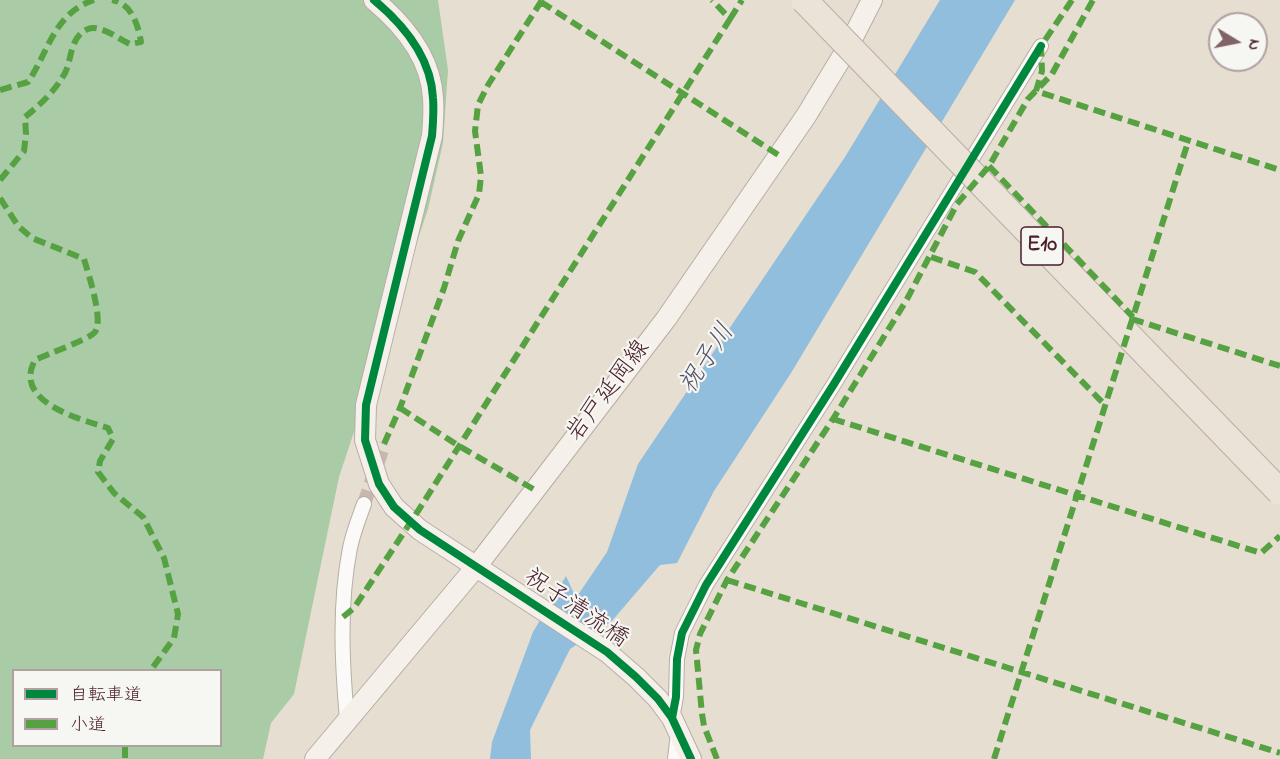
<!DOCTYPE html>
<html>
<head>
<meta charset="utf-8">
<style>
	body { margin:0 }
	#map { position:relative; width:1280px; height:759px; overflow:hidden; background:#e6ded0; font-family:"Indie Flower","Klee One",sans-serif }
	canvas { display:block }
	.legend { position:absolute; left:12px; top:669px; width:210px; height:78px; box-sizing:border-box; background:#f6f6f2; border:2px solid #b1a0a2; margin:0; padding:8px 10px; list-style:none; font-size:18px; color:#4a1f2b }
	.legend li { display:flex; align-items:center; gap:12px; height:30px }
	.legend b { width:30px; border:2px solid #b1a0a2 }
	.north { position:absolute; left:1208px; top:12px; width:60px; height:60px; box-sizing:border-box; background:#f6f6f2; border:2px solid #b1a0a2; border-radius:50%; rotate:100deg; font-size:16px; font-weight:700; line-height:24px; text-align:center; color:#4a1f2b }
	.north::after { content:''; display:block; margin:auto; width:21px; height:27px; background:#816265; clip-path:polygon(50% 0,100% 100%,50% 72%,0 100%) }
</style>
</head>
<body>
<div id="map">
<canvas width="1280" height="759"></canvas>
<ul class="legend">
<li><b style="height:8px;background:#00873e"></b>自転車道</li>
<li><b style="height:8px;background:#56a243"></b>小道</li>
</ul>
<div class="north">N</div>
</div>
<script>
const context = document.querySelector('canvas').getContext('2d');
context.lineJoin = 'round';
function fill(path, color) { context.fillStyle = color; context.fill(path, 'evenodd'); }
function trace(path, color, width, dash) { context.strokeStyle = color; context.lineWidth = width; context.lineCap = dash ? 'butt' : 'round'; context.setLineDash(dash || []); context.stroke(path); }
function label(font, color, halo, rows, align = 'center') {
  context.font = font + ' "Indie Flower","Klee One",sans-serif'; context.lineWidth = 4.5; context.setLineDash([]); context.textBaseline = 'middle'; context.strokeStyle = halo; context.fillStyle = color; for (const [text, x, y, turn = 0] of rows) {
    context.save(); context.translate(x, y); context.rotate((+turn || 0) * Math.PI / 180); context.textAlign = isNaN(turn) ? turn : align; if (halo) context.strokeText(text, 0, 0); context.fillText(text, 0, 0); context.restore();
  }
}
const forest = new Path2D(`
	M0,0H438L448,70L443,143L428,209L339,477L294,694L271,723L263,759H0ZM14,670H220V746H14Z`);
const water = new Path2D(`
	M940,0H1015L791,373L714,491L677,563L660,565L611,622L570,649L530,730L531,759H490L492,742L533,632L566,576L576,598L607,552L638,464L845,157Z`);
const streetTunnel = new Path2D(`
	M364,504L384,444`);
const street = new Path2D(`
	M672,718L676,697L677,659L682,633L706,585L834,384L1041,46
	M347,719C342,663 339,604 350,548C353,533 359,518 364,504
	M675,759L678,733`);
const secondary = new Path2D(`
	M374,0C404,25 431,58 433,98C434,111 433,124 432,136L366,405L365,440L379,484L394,507L420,530L607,652L636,677L658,699L672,718L691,759
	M315,759L476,567L666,319L806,116L848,47L872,0`);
const highwayBridge = new Path2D(`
	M804,0L1280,492`);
const quiet = new Path2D(`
	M1072,0L1041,46L1042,71L1036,91L1280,170
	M541,2L780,156
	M730,19L742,0
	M0,90L28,82C49,51 54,13 94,0
	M989,166L1133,317
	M0,180L24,151L26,134L25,117C41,104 55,91 65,73C72,59 70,36 88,29C100,24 119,39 130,44L141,42C138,24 131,3 112,0
	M0,198L18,226L32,238L84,259C88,273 104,320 95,332C88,340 47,354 35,360C12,402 80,419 108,428L113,439L100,461L98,472L114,493L143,517L164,558L178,614L174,638L151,670
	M931,257L975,272L1105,405
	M1132,319L1280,366
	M400,408L459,446L535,490
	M833,419L1261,553L1280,536
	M384,444L400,408L444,288L458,241L479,194L481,176L475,131L478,105L488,85L542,0
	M727,580L1280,753
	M343,617L354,608L418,511L730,19L712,0
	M125,746V759
	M717,759L704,726L702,714L696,650L700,634L727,580L833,419L906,301L957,204L989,166L1028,99L1052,74L1093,0
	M994,759L1188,142`);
const cycleway = new Path2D(`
	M374,0C404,25 431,58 433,98C434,111 433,124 432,136L366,405L365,440L379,484L394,507L420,530L607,652L636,677L658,699L672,718L691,759
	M672,718L676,697L677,659L682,633L706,585L834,384L1041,46`);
const shields = [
	[1042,246,42]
];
const shieldNames = [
	["E10",1042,246]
];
const streetNames = [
	["岩戸延岡線",610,392,-53],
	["祝子清流橋",575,610,34]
];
const waterNames = [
	["祝子川",709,360,-57]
];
fill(forest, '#a9cba5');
fill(water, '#90bedc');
trace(streetTunnel, '#c7b8af', 14, [14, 7]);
trace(street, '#b7aea6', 16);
trace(secondary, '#b7aea6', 22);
trace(street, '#fbfaf8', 14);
trace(secondary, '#f5f1ea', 20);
trace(highwayBridge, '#b7aea6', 28, []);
trace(highwayBridge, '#ebe2d8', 26);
trace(quiet, '#56a243', 6, [12, 6]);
trace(cycleway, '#00873e', 8);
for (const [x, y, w] of shields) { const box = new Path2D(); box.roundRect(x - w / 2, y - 19, w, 38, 4.5); context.fillStyle = '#f6f6f2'; context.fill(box); trace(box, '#4a1f2b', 1.5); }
label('bold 22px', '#4a1f2b', null, shieldNames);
label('24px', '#4a1f2b', '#f6f6f2', streetNames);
label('italic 26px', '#56526b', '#f6f6f2', waterNames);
</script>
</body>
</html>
